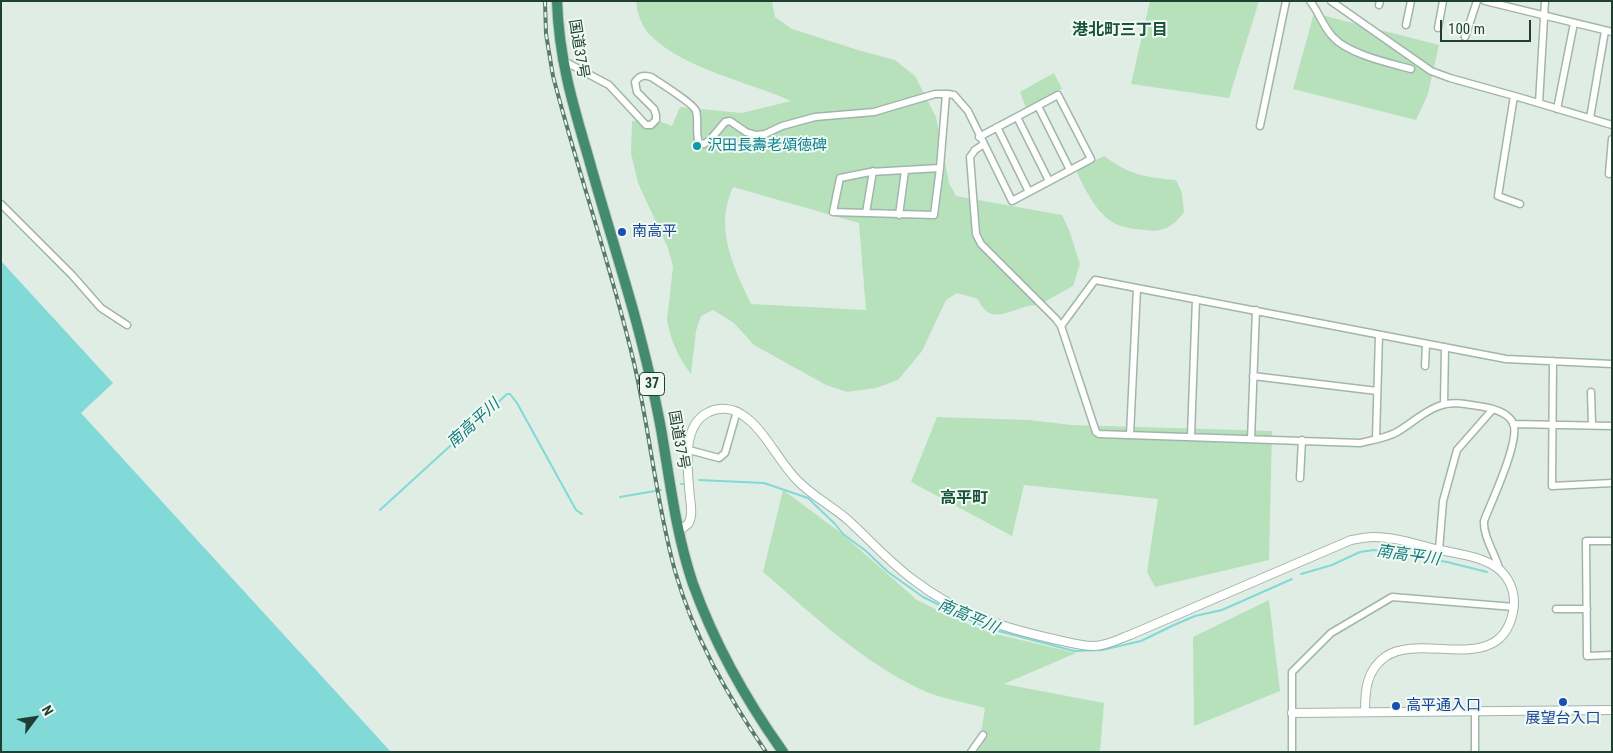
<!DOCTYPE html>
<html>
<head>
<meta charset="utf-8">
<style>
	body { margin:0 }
	#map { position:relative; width:1613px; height:753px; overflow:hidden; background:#e0ede5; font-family:"Roboto Condensed",sans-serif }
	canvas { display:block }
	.frame { position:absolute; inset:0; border:2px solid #1e3f31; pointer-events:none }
	.north { position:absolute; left:10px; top:693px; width:50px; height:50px; -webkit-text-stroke:4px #f1f9f3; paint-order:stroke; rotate:59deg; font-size:14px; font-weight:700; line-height:20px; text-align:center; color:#1e3f31 }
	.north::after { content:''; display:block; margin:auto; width:18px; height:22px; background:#1e3f31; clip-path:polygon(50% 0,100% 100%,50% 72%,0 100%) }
	.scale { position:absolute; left:1440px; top:20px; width:91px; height:22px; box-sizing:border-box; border:2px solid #1e3f31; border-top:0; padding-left:6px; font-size:15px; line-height:18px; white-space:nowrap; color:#1e3f31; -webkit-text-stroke:4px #f1f9f3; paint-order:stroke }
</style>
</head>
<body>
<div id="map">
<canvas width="1613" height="753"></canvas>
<div class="frame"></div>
<div class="north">N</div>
<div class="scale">100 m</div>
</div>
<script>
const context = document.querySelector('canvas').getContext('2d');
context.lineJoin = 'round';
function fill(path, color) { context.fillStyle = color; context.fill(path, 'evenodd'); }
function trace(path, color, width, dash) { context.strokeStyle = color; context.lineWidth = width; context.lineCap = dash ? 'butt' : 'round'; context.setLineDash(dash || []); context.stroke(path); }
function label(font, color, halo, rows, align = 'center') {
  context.font = font + ' "Roboto Condensed","Noto Sans JP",sans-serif'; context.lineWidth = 4; context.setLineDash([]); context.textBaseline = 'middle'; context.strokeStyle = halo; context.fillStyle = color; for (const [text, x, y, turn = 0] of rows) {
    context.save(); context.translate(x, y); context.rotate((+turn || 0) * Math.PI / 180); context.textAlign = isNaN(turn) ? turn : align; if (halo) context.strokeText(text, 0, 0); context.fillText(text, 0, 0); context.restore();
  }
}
const green = new Path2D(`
	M636,1H772L775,17L792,29L858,50L895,60L915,76L936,117L949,183L956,196L1062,215L1069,230L1080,264L1073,286L1039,305C1017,303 991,331 978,299L957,293L946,300L922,351L898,380L876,388L847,392L826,385L754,345L734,323L713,310L701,316L696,331L691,374C678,357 671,341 667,320L673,267L668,248L638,183L631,153L632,121L656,120L672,126L680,107L742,113L791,101C747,81 686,70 651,36C642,28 637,13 636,1ZM733,187L859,223L866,310L751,304C733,266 714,228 733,187Z
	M1150,1H1259L1229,98L1131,84Z
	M1314,13L1439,45L1428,94L1416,120L1293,89Z
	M1054,73L1062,89L1026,108L1020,92Z
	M1104,156C1130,175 1144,177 1176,180L1182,193L1184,212C1173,227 1163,233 1145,230C1135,229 1123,228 1114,223C1096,213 1084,188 1076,170Z
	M937,417L1029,420L1072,425L1272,431L1269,560L1155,587L1147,572L1158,499L1024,485L1012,536L911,482Z
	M783,490L841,533L917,600L956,619L991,633L1076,653L1004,684L1104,703L1100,752H978L985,708C965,702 941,699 922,690C862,662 813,615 763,572Z
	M1269,600L1280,691L1194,726L1193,637Z`);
const water = new Path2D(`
	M1,261L113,383L81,413L391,752H1Z`);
const stream = new Path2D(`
	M699,480L764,483L808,498L835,524L843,534L866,551L888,572L923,597L987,628L1074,651L1102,650L1141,641L1174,625L1195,616L1222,610L1292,579
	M681,484H683
	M620,497L661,490
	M380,510L507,394H510L517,403L576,510L582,514
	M1301,574L1332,565L1360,552L1374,550L1447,562L1487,572`);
const minor = new Path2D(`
	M1310,1C1319,12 1323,27 1333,37C1348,54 1389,63 1411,69
	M1331,1L1431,71L1450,78L1518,97L1612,125
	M1485,1L1612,32
	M1379,5L1380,1
	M1406,25L1411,1
	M1438,28L1443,1
	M1465,37L1477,1
	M562,60L609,85L646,125H651L656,120V115L654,109L637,92L635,82C640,75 644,75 651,77C660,83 694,104 696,111C699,122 695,132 699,143L704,144L710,140L725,122L730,121L746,132L756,135L765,134L782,126L815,117L874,112L935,94H948L954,95L968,111L1012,201L1091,159L1058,95L979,137
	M1514,96L1498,196L1520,204
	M1539,103L1545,1
	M1038,106L1070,170
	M1557,109L1574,23
	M1017,117L1049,181
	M1590,118L1605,31
	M1260,126L1286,1
	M997,127L1029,192
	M984,144L975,150L970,157L976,234L981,244L1056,319L1061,326L1096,432L1099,434L1360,443C1373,440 1386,438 1397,432C1411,424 1424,411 1439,406C1453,400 1470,405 1484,407C1495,409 1508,413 1513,423C1521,440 1491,502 1484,521C1483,537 1496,555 1500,571
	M940,168L934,215L833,212L840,178L870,172Z
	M940,168L946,94
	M1609,174L1612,139
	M1,204L72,275L101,308L127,325
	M866,213L873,171
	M899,215L905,171
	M1061,326L1095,280L1506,359L1612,364
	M1553,361L1552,486L1612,483
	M1425,366L1426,344
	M1253,376L1377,391
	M1591,392L1592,425
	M1444,404L1445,347
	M1513,424L1612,426
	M1130,435L1137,288
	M1191,436L1196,299
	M1251,439L1256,310
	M1376,439L1379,335
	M689,450L719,458L725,453L737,411
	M1300,478L1302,440
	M1612,541H1586L1587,656L1612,655
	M1439,550L1443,501L1457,450L1493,409
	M1556,609H1587
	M1475,711V752
	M971,752L983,735
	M1292,752V672L1331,633L1392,597L1514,607`);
const tertiary = new Path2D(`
	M679,531C681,529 686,526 688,524C693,517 691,506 690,498C688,472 680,425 709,412C719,407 732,408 741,414C764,428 778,461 797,480C812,496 832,506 848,520C870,540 890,563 915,581C955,612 1000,627 1049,638C1064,641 1079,646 1094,646C1106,646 1119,639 1130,635L1351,540C1358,539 1366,537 1373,537C1396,537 1418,545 1440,550C1459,554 1486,557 1501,571C1512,582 1516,597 1513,612C1500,678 1421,631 1385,657C1366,671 1365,691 1365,712
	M1292,713L1612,710`);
const trunk = new Path2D(`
	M557,1C559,58 572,102 588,156C603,210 620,263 635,317C645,354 654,391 661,429C670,481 676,534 693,584C715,645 746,700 783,752`);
const rail = new Path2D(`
	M545,1L546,34L553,76C578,172 611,266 634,363C650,432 656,502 675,571C694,637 727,695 766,752`);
const markers = [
	[697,146,5,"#0f9aa8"],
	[622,232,5,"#1a4fb4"],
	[1563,702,5,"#1a4fb4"],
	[1396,706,5,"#1a4fb4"]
];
const shields = [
	[652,384,25]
];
const shieldNames = [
	["37",652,384]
];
const streetNames = [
	["国道37号",578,49,81],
	["国道37号",678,440,80]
];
const cultureNames = [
	["沢田長壽老頌徳碑",707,146]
];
const transitNames = [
	["南高平",632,232],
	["高平通入口",1406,706],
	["展望台入口",1563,719,"center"]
];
const neighbourhoodNames = [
	["港北町三丁目",1120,31],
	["高平町",964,499]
];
const waterNames = [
	["南高平川",474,424,-42],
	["南高平川",1408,556,8],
	["南高平川",968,617,23]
];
fill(green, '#b6e1bb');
fill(water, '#81d9d8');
trace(stream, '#81d9d8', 2);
trace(minor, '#a2b5ab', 9);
trace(tertiary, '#a2b5ab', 10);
trace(trunk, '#c0c9c5', 12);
trace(minor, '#fff', 6);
trace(tertiary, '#fff', 8);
trace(trunk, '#438b6e', 10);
trace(rail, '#597b6c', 4);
trace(rail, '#f1f9f3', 2, [5.5]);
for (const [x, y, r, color] of markers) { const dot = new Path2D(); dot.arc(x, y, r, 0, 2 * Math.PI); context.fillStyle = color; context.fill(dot); trace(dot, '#f1f9f3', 2); }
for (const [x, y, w] of shields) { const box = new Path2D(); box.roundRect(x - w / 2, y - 11.5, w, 23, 4); context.fillStyle = '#f1f9f3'; context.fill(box); trace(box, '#1e3f31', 1); }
label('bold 14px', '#1e3f31', null, shieldNames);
label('15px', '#1e3f31', '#f1f9f3', streetNames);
label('15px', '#0d838f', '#f1f9f3', cultureNames, 'left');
label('15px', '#164399', '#f1f9f3', transitNames, 'left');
label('bold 16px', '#18533b', '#f1f9f3', neighbourhoodNames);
label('italic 16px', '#127b7c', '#f1f9f3', waterNames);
</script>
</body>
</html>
